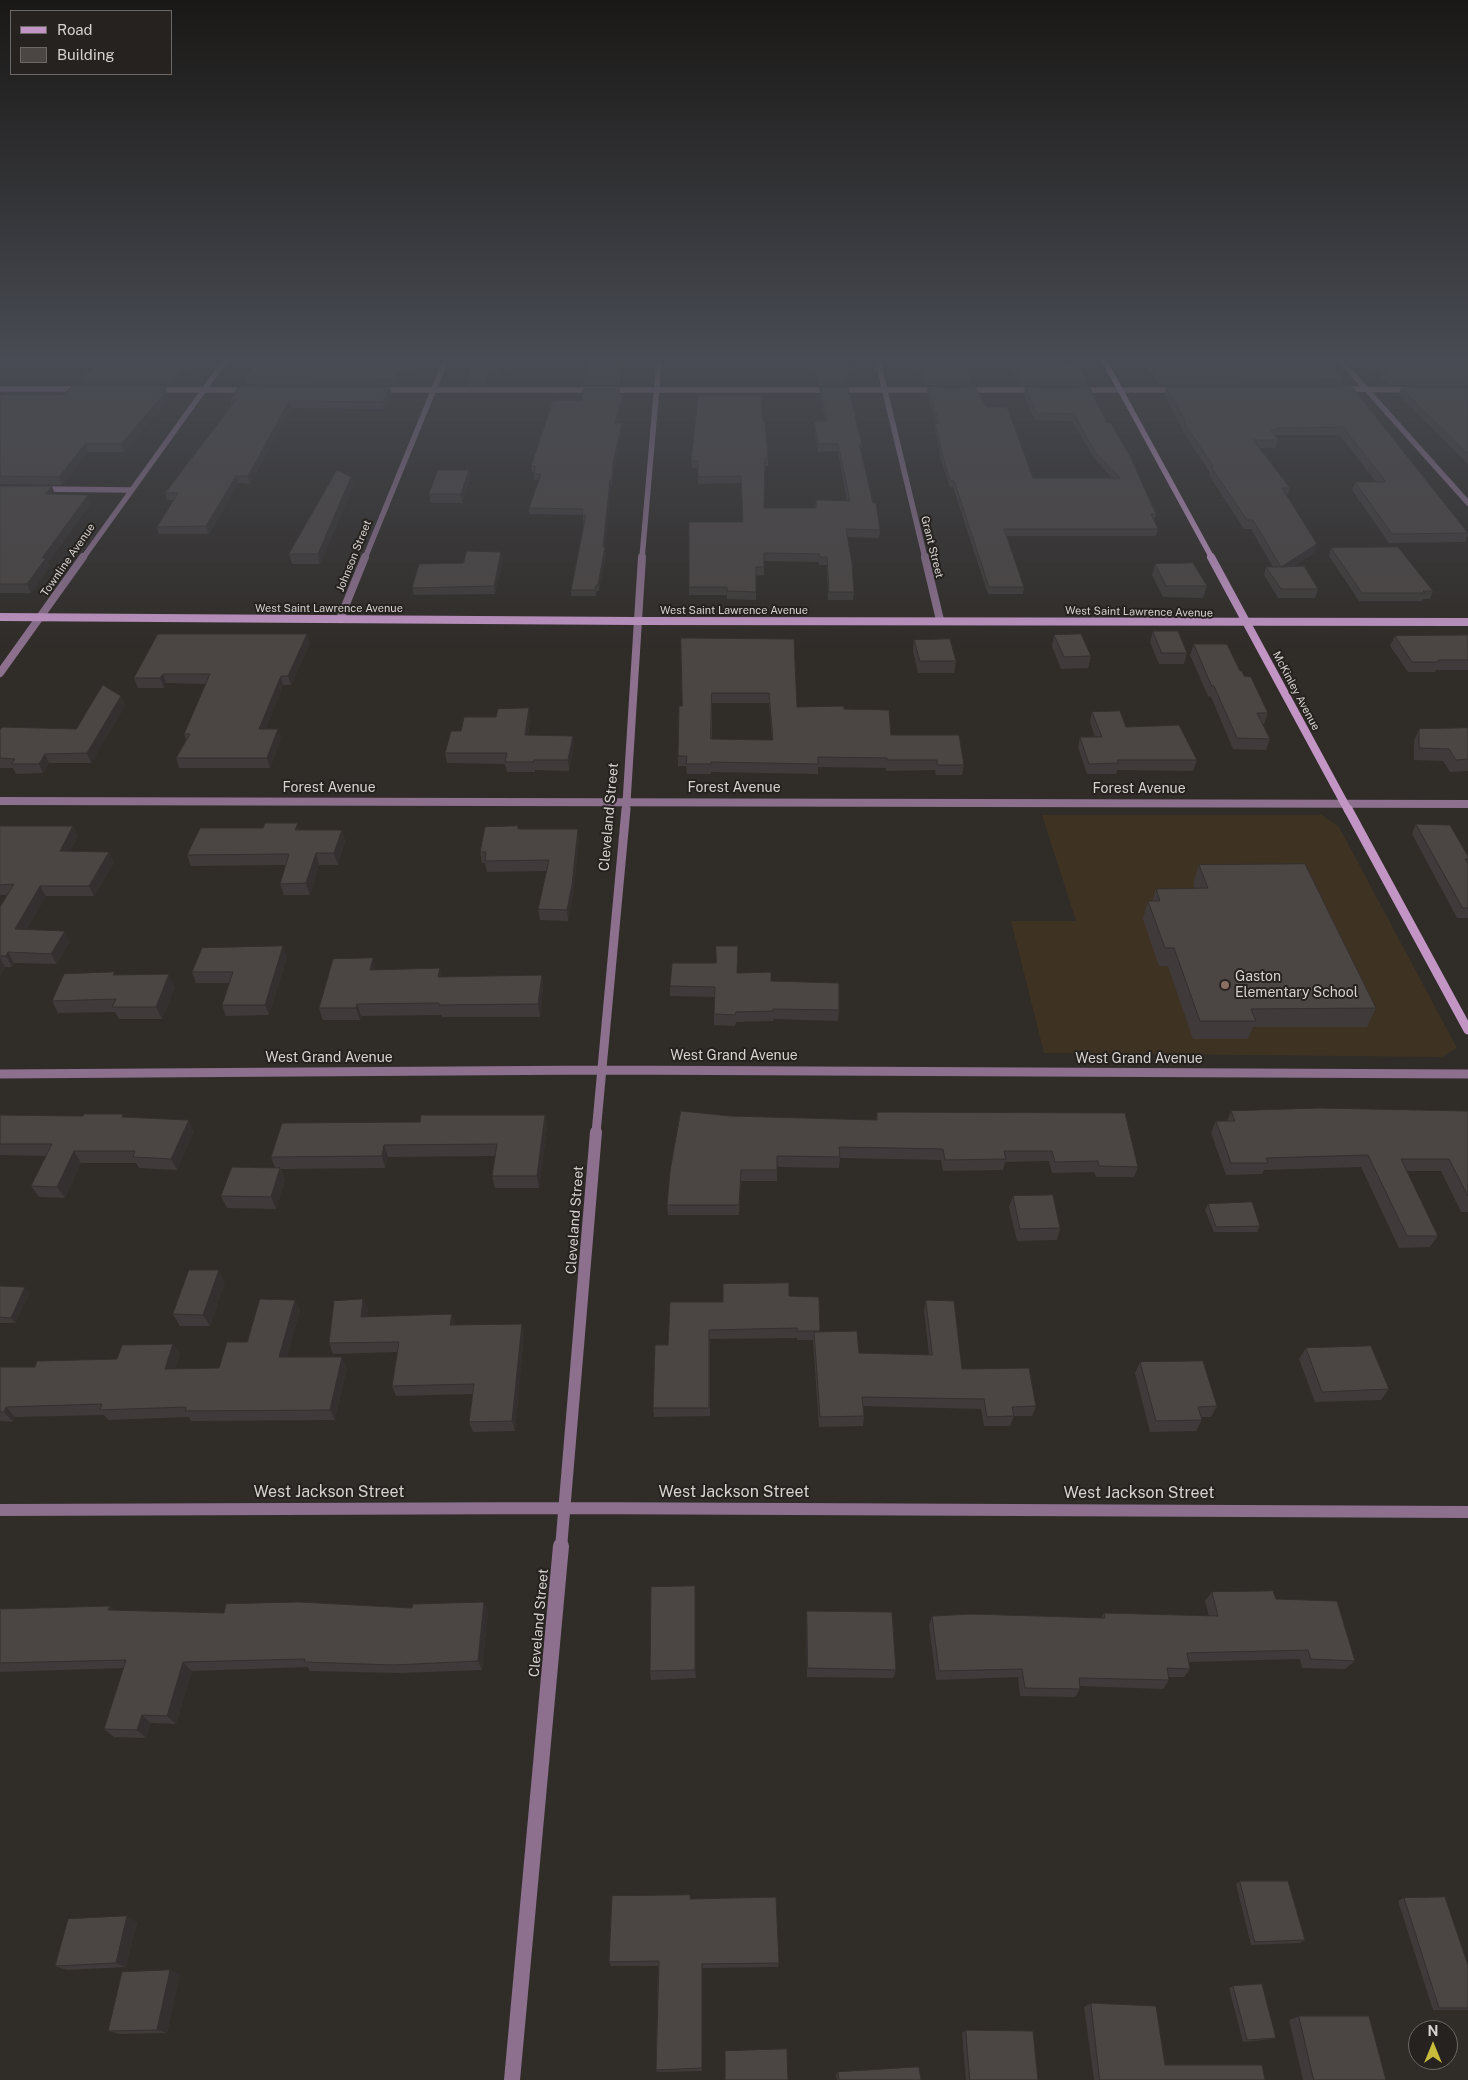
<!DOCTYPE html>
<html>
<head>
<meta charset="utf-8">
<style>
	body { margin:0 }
	#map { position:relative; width:1468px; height:2080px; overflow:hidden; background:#302c28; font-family:"Public Sans",sans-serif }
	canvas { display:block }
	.legend { position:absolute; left:10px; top:10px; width:162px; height:65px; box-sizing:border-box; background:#26221f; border:1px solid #6c6866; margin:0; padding:6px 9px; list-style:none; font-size:15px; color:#d5d2d0 }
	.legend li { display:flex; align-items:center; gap:10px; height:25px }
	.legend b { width:25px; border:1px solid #6c6866 }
	.north { position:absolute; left:1408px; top:2020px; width:50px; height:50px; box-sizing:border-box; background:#26221f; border:1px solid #6c6866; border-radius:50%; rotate:0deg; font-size:14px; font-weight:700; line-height:20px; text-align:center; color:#d5d2d0 }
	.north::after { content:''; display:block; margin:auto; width:18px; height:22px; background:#c8bb3b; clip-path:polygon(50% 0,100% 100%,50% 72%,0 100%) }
</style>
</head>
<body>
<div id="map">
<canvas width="1468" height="2080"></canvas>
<ul class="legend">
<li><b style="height:6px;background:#c295c5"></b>Road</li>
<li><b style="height:14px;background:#4b4543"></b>Building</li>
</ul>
<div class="north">N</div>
</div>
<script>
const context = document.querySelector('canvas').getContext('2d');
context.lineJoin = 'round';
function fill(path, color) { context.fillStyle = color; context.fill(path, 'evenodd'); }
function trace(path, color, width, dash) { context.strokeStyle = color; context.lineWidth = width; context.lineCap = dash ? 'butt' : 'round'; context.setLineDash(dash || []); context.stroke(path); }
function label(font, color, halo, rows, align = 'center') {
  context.font = font + ' "Public Sans",sans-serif'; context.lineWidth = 4; context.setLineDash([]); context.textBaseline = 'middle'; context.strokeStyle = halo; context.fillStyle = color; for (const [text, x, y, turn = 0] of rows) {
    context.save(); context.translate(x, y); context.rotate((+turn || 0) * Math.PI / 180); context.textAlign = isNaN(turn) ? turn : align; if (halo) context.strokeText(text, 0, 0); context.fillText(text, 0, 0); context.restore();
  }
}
const education = new Path2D(`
	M1042,815H1322L1339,827L1457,1048L1442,1057L1044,1053L1011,921H1076Z`);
const streetFar4 = new Path2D(`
	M878,362L925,558
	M1342,362L1468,503
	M0,389H82
	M1342,389L1412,390
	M154,390H250
	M377,390H940
	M964,390H1037
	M1079,390H1177
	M41,489L130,490
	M83,558L224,362
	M365,558L445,362
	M642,558L659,362`);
const streetFar3 = new Path2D(`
	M925,557L940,620
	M340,619L365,557
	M0,673L83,557
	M0,801L1468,804
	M626,810L642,557`);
const streetFar2 = new Path2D(`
	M0,1074L601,1070L1468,1074
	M596,1133L626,809`);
const streetFar1 = new Path2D(`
	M0,1510L565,1508L1468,1512
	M561,1548L596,1132`);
const street = new Path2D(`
	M512,2080L561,1546`);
const secondaryFar2 = new Path2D(`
	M1105,362L1212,558`);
const secondaryFar1 = new Path2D(`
	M1211,557L1348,810
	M0,617L637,621L1468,622`);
const secondary = new Path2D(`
	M1348,809L1468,1030`);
const wall = new Path2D(`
	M100,362H191L174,384H84L82,379Z
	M257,362H412L407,375H401L396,385L247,384L246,378Z
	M506,362L502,376H490L486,385H469L468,379Z
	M813,362H847L849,371L848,376H844L845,379V385H818Z
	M916,362H1067V364L1086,380L1085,385H1020L1012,367H966L972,380L971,385H924Z
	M1144,362H1331L1344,379L1342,385H1159Z
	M1366,362H1468V386L1389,385Z
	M622,369L620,385H584V378Z
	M390,387L391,394L384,409L291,408L250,484L238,483L209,534H159L157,527L174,500H167L165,493L232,405L230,400Z
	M820,387L862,444L861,451L880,530L879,538L847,537L854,592L853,600H828L827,565H819V562L764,561V575L756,576V600L727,599V595H689V522H743L741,483L698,484V468H692L691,461L763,421L768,458V466H765L764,508H815L816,500L847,501L838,451L818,452L814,428V421H825L820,394Z
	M1166,387H1352L1468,533V535L1465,542L1389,543L1352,490L1355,482H1376L1340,435H1275L1278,440L1276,448H1260L1290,488L1287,496L1317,544L1314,553L1292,567L1318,589L1315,598H1278L1264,575L1266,567H1273L1251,529H1244L1209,475L1210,473L1182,430V428L1164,394Z
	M928,388L986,407L1033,478H1112L1094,458L1072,421L1035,420L1024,394L1025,388L1107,423L1156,514L1154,521L1158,529L1156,536H1006L1024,587L1023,594H988L953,487H950L942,463L935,430V423H937L927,394Z
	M1401,388H1468V464L1399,395Z
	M167,394L166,396L167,401L124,452H88L62,485L0,484V395Z
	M620,395L623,401L617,423H622L623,428L614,469L612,486H611L604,547L606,553L599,591H596V596H571V590L584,521H583V515L529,514V508L539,480H534V472H532L531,466L582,401Z
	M469,470L470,479L462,503H431L429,494Z
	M351,477L353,486L320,564H292L289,554Z
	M0,486L55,494L91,503L48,562L50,566L31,593H0Z
	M1331,548L1433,591L1430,599H1423L1422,601H1359L1329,556Z
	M503,560L495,594L414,595L412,588L463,563Z
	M1155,564L1207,586L1203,598L1163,597L1152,575Z
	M1153,631L1187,653L1184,664H1159L1150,642Z
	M1054,635L1091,656L1088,668L1061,669L1052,646Z
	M1468,635V670H1436L1435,672H1408L1390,646L1395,636Z
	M681,638L797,707L844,709L891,735L964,765L962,775H936L935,770L886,771V768L818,767V774L711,772V774H687L686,766H678V756L682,706ZM712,703H769L772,740L712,739Z
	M914,640L956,661L954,673H918L913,651Z
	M310,644L291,685H283L266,729L281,738L270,768H179L176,758L186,740L184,734L206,684L166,683L164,688H138L134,678Z
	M1194,644L1240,671L1244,676L1268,713L1264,724H1262L1270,739L1266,750L1233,749L1211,697L1208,696L1190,655Z
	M121,696L125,706L91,763H49L43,773L16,774L13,768H0V730L76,729Z
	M1092,712L1126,727L1197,760L1193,771L1117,770L1116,774H1087L1078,747L1080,737H1095L1090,722Z
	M530,719L528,735L573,736L574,746L569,771L535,770V772H507L505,764L447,763L445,753L461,731Z
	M1468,728V771L1450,772L1443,761L1414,760V741L1419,729Z
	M1416,824L1468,856V918H1457L1412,834Z
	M0,826H73L78,836L70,851L109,852L114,863L94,896H46L26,930L70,941L57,964L14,963L12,967H5L0,976V907L7,895H0Z
	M518,829L579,840L573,895L568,921L540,920L538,909L547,871L487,872L485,863H482L480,852Z
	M300,830H342L345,841L338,865H319L310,895H284L280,884L286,865L191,866L187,855Z
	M1199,865L1376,1008L1367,1027H1253L1248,1039H1193L1168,966H1159L1143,919L1148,901H1152L1156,889H1195L1193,883Z
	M287,957L269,1015L226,1016L222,1005L230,983H196L192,972Z
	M376,970L442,977L542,975L543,987L540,1017H442L441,1015L361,1016L360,1020H323L319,1008Z
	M737,973L771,981L839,1010L838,1021L773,1019V1021L736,1022L735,1026L714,1025V997L670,996V986Z
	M116,975L175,987L162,1019H119L115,1012L58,1013L52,1001Z
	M1231,1111H1468V1212H1461L1441,1171H1406L1438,1236L1430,1247L1399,1248L1361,1167L1264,1170L1262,1174L1226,1175L1211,1133L1216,1121H1227Z
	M877,1112L1138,1167L1134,1177H1096L1094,1172L1052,1173L1049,1161L1005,1162L1003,1170L943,1171L941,1160L840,1158L839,1168L777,1167V1181H741L739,1215H668L667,1205L730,1116L876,1120Z
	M0,1115L125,1117L194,1131L177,1170L139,1168L136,1163H81L65,1198L39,1197L31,1186L46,1156L0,1155Z
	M545,1115L547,1127L539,1188H495L492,1176L495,1156L388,1157L385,1168L281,1169L285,1180L276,1209L227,1208L221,1196L275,1168L271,1157L420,1122Z
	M1013,1196L1060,1228L1057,1240L1017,1241L1009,1207Z
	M1208,1204L1260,1226L1257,1232H1214L1205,1210Z
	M225,1282L210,1326H180L173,1314Z
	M0,1286L30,1293L15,1323H0Z
	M819,1297L820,1332L859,1353L929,1355L924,1310L926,1300L962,1369L1036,1406L1032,1416H1014L1010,1426H984L981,1409L863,1406L864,1416L863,1426L819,1427L813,1340H797V1338L710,1339V1416L654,1417L653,1408L668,1345L723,1302Z
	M363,1299L368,1309L367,1317L452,1314L455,1325L524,1334L515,1431L473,1432L469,1422L473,1394L396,1396L392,1386L398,1352L333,1354L329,1343Z
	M295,1300L300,1310L287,1357L347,1368L335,1420L191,1421L189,1417L108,1420L104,1415L15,1417L13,1422L0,1421V1367H35L117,1359L173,1344L180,1354L175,1369L219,1368Z
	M1306,1348L1389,1389L1381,1400L1315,1402L1299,1359Z
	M1140,1362L1217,1406L1211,1417H1201L1202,1420L1196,1431L1150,1432L1135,1373Z
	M1212,1592L1276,1599L1355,1661L1345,1669L1302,1668L1300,1659L1189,1662L1190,1669L1184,1677H1169V1680L1163,1689L1080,1686V1689L1075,1697L1020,1696L1018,1677L936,1680L929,1625L932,1616L1101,1618L1104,1613L1209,1616L1205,1601Z
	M696,1595V1678L651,1680L650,1671Z
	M0,1608L1,1609L224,1613L412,1608L488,1611L482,1670L399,1673L310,1671L308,1667L192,1671L176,1724L151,1723L146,1738L114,1737L104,1729L124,1668L0,1672Z
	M807,1611L896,1670L893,1678L807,1677L806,1620Z
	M1240,1881L1305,1940L1300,1943L1251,1945L1236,1884Z
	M690,1895L691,1899L779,1963L778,1967L703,1968L702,2071L657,2072L656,2070L658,1966H611L609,1962Z
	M1404,1898L1468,1965V2010H1433L1398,1901Z
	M137,1922L126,1967L67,1970L55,1966Z
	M180,1974L167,2033L119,2034L108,2031Z
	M1233,1986L1276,2038L1272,2039L1243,2042L1229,1988Z
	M1091,2003L1165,2065L1265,2080H1094L1084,2007Z
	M1299,2016L1386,2080H1303L1289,2020Z
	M966,2030L1038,2080H966L962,2033Z
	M838,2072L921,2080H837L836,2075Z`);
const shadedWall = new Path2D(`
	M186,362H191L174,384L173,379Z
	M409,362H412L407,375L406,369Z
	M503,362H506L502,376L501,370Z
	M622,362H624L622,369L620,385V378Z
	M400,369L401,375L396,385L395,379Z
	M489,370L490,376L486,385L485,379Z
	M165,386L167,394L166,396L167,401L124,452L121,444Z
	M390,387L391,394L384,409L383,402Z
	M623,395V401L615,428V423Z
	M289,401L291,408L250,484L248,476Z
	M622,423L623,428L614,469L612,486V480L613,463Z
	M85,444L88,452L62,485L59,477Z
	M469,470L470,479L462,503L461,494Z
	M236,476L238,483L209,534L206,526Z
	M351,477L353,486L320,564L318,554Z
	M610,480L611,486L604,553L603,547Z
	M52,486L55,494H45Z
	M88,495L91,503L48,562L50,566L31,593L27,584L42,558Z
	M1317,544L1314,553L1278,575L1281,567Z
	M605,547L606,553L599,591L598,585Z
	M501,552L503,560L495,594L494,586Z
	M307,634L310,644L291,685L288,676Z
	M163,674L166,683L164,688L160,678Z
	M281,676L283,685L262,739L259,729Z
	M121,696L125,706L91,763L87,753Z
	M529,708L530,719L526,745L525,735Z
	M278,729L281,738L270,768L267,758Z
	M573,736L574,746L569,771L568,760Z
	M45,754L49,763L43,773L39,764Z
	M298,823L301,834L295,830Z
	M73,826L78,836L65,861L60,851Z
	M578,829L579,840L573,895L568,921L567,910Z
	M342,830L345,841L338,865L334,853Z
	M109,852L114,863L94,896L89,886Z
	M316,853L319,865L310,895L306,883Z
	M40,886L46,896L20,940L15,929Z
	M65,931L70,941L57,964L51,954Z
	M283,946L287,957L269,1015L265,1005Z
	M8,952L14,963L12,967L6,956Z
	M0,958L5,967L0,976Z
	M373,958L376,971L370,970Z
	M440,968L442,980L438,977Z
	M169,974L175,987L162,1019L156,1007Z
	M542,975L543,987L540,1017L538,1004Z
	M357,1004L361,1016L360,1020L356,1008Z
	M545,1115L547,1127L539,1188L537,1176Z
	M189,1120L194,1131L177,1170L171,1159Z
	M384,1145L388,1157L385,1168L382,1156Z
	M74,1151L81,1163L65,1198L57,1187Z
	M280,1168L285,1180L276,1209L271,1197Z
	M219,1270L225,1282L210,1326L203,1315Z
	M25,1287L30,1293L15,1323L11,1318Z
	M363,1299L368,1309L366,1328L361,1317Z
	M295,1300L300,1310L284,1368L279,1357Z
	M452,1314L455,1325H450Z
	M522,1324L524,1334L515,1431L512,1421Z
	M173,1344L180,1354L172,1379L165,1369Z
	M342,1357L347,1368L335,1420L330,1410Z
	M6,1407L15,1417L13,1422L4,1412Z
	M695,1586L696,1595V1678L695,1670Z
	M484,1602L488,1611L482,1670L478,1661Z
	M110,1606L119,1615L108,1610Z
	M183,1662L192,1671L176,1724L167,1716Z
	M142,1715L151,1723L146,1738L137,1730Z
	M127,1916L137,1922L126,1967L116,1963Z
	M702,1964L703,1968L702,2071Z
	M170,1970L180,1974L167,2033L157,2030Z`);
const building = new Path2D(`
	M100,362H186L173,379H82Z
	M257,362H409L406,369H400L395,379L246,378Z
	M474,362H503L501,370H489L485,379H468Z
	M586,362H622L620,378H584Z
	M814,362H847L849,371H843L845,379H818Z
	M919,362H1067V364H1078L1086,380H1020L1012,362H964L972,380H925Z
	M1150,362H1331L1344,379L1160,378Z
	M1375,362H1468V379H1392Z
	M72,386H165L160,393H165L121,444H85L59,477L0,476V395H63Z
	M239,387H390L383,402L289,401L248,476H236L206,526L157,527L178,493H165L236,400H230Z
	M820,387H848L862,444H859L873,503H876L880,530L846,529L852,563L854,592H829L827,557H820L819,554L764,553V567H756V592L727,591V587H689V522H743L741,476L698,477V461H691L698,396H761L763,421H765L768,458H765L764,508H816V500L850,501L838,444H818L814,421H827Z
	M1166,387H1352L1468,533L1392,534L1355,482H1386L1343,427L1276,428L1277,430H1271L1278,440H1253L1290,488H1282L1317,544L1281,567L1304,566L1318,589H1281L1266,567H1281L1253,520H1247L1211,467L1213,466L1184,423H1186Z
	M928,388H976L986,407H1007L1033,478H1120L1095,452L1074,414L1036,413L1025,388H1090L1107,423H1111L1130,456L1156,514H1151L1158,529H1004L1024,587H989L954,481H950L943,457L935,423H939Z
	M1401,388H1468V454Z
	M583,389H619V395H623L615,423H622L613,463L612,480H610L603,547H605L598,585H596L595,590H571L586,515H582L583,509L529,508L541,474H534L535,466H531L553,400L582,401Z
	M337,470L351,477L318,554H289Z
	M438,470H469L461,494H429Z
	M0,486H52L45,494L88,495L42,558H46L27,584H0Z
	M1398,547L1433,591H1423L1425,593H1362L1331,548Z
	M467,551L501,552L494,586L412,588L419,564L463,563Z
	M1193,563L1207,586H1166L1155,564Z
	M1153,631H1178L1187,653H1162Z
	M158,634H307L288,676H281L259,729H278L267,758H176L190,734H184L210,674H163L160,678H134Z
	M1081,634L1091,656L1064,657L1054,635Z
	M1466,635H1468V660H1438L1439,662H1412L1395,636Z
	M681,638L794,639L797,707L844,706V709L889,710L891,735H959L964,765H937V760H887V758L818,757V764L711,762V764H686L687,756H678L679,706H682ZM712,693H769L773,740L711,739Z
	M950,639L956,661H920L914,640Z
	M1194,644H1227L1240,671H1242L1244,676L1251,677L1268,713H1257L1270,739L1237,738L1214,686H1212Z
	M103,685L121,696L87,753L45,754L39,764H11L15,759L0,758V730L2,727L76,729Z
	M529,708L525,735L573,736L568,760H534L533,762H505L507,753H445L451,731H461L464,717H496L498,709Z
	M1120,711L1126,727L1179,725L1197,760H1117L1119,763L1089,764L1080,737H1102L1092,712Z
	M1468,728V759L1456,760L1449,749L1419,748V729Z
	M265,823H298L295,830H342L334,853H316L306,883L280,884L289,854L187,855L200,828H263Z
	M1416,824L1450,825L1468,856V859H1465L1468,863V908H1463Z
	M0,826H73L60,851L109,852L89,886H40L15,929L65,931L51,954L8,952L6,956H0V907L14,884L0,885Z
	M518,826V829H578L572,885L567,910L538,909L549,860L485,861L486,852H480L485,827Z
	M1305,864L1376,1008L1251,1009L1256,1021H1200L1174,948H1165L1148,901H1160L1156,889L1208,888L1199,865Z
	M283,946L265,1005H222L233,972H192L202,948Z
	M716,946H738L737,973L771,972V981L839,983V1010L773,1009V1011L736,1012L735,1015L714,1014L715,987L670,986L672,963H716Z
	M373,958L370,970L440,968L438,977L542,975L538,1004L439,1005V1003L357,1004L356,1008H319L333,959Z
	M115,972L113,975L169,974L156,1007H112L116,999L52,1001L64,974Z
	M1320,1108L1468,1111V1196L1449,1159H1401L1438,1236H1407L1368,1155L1266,1158L1268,1163H1231L1216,1121H1235L1231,1111Z
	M681,1111L730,1116L877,1120V1112L1125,1113L1138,1167L1099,1166L1098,1161L1055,1162L1052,1151H1004L1006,1159L945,1160L943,1149L839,1147L840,1157L777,1156V1170H741L739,1205H667L670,1171Z
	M84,1114H123L122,1117L189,1120L171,1159L133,1157L135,1151H74L57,1187L31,1186L52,1144H0V1115L83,1116Z
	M421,1115H545L537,1176H492L497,1144L384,1145L382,1156L271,1157L282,1123L420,1122Z
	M232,1167L280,1168L271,1197L221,1196Z
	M1053,1195L1060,1228L1020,1229L1013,1196Z
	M1252,1202L1260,1226L1216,1227L1208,1204Z
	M189,1270H219L203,1315L173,1314Z
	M789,1283V1296L819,1297L820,1331H797V1328L709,1330V1408H653L655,1345H668L670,1302H723V1284Z
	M0,1286L25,1287L11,1318L0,1317Z
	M260,1299L295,1300L279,1357H342L330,1410L185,1411L186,1407L100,1410L102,1404L6,1407L4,1412H0V1367H35L37,1361L117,1359L122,1345L173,1344L165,1369L219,1368L227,1342H247Z
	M363,1299L361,1317L452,1314L450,1325L522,1324L512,1421L469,1422L474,1384L392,1386L399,1342L329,1343L334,1301Z
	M926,1300L954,1301L962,1369L1029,1368L1036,1406L1012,1407L1014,1416L987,1417L984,1399L862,1397L864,1416L820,1417L814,1332L857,1331L859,1353L932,1355Z
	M1371,1346L1389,1389L1322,1392L1306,1348Z
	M1203,1361L1217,1406L1198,1407L1202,1420L1156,1421L1140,1362Z
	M695,1586V1670L650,1671L651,1587Z
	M1273,1591L1276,1599L1337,1601L1355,1661L1311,1659L1308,1650L1187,1653L1190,1669L1167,1668L1169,1680L1079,1678L1080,1689L1025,1688L1022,1669L939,1671L932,1616L971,1614L1105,1618L1104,1613L1218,1616L1212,1592Z
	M299,1602L412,1608L413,1604L484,1602L478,1661L394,1665L304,1662L305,1659L183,1662L167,1716L142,1715L137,1730L104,1729L126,1660L0,1663V1609L110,1606L108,1610L224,1613L226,1604Z
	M807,1611L892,1612L896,1670L808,1668Z
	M1240,1881H1288L1305,1940L1255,1942Z
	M690,1895V1899L776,1897L779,1963L702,1964V2068L656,2070L659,1961L609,1962L612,1896Z
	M1445,1897L1468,1965V2008H1439L1404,1898Z
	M127,1916L116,1963L55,1966L68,1919Z
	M170,1970L157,2030L108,2031L122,1972Z
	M1262,1984L1276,2038L1247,2040L1233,1986Z
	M1091,2003L1156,2006L1165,2065H1262L1265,2080H1100Z
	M1299,2016H1369L1386,2080H1314Z
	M966,2030L1033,2031L1038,2080H970Z
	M787,2049L788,2080H725V2051Z
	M919,2067L921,2080H839L838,2072Z`);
const markers = [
	[1225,985,5,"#8d6e63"]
];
const farStreetnames = [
	["Grant Street",932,547,76],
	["Johnson Street",354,556,-68],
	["Townline Avenue",68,560,-55],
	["West Saint Lawrence Avenue",329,609],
	["West Saint Lawrence Avenue",734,611],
	["West Saint Lawrence Avenue",1139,612,1],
	["McKinley Avenue",1296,691,62]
];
const streetNames = [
	["Forest Avenue",329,788],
	["Forest Avenue",734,788],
	["Forest Avenue",1139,789],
	["Cleveland Street",609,817,-85],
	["West Grand Avenue",734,1056],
	["West Grand Avenue",329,1058],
	["West Grand Avenue",1139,1059],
	["Cleveland Street",575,1220,-86],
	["Cleveland Street",539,1623,-85]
];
const poiNames = [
	["Gaston",1235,977],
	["Elementary School",1235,993]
];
const nearStreetnames = [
	["West Jackson Street",329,1492],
	["West Jackson Street",734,1492],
	["West Jackson Street",1139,1493]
];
fill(education, '#3e3223');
trace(streetFar4, '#8c708e', 5.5);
trace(streetFar3, '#8c708e', 8);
trace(streetFar2, '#8c708e', 9);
trace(streetFar1, '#8c708e', 12);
trace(street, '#8c708e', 16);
trace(secondaryFar2, '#c295c5', 5.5);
trace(secondaryFar1, '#c295c5', 8);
trace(secondary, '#c295c5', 9);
fill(wall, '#403b3a');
fill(shadedWall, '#34302f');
fill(building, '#4b4543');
trace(building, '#34302f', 1);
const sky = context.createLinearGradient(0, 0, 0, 653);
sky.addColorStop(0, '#1a1816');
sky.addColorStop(0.55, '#484b53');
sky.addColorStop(1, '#484b5300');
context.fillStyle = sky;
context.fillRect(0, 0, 1468, 653);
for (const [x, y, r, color] of markers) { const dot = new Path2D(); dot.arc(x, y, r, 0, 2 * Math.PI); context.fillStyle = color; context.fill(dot); trace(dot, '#26221f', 2); }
label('11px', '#d5d2d0', '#26221f', farStreetnames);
label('14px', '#d5d2d0', '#26221f', streetNames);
label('14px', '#d5d2d0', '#26221f', poiNames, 'left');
label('16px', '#d5d2d0', '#26221f', nearStreetnames);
</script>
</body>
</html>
